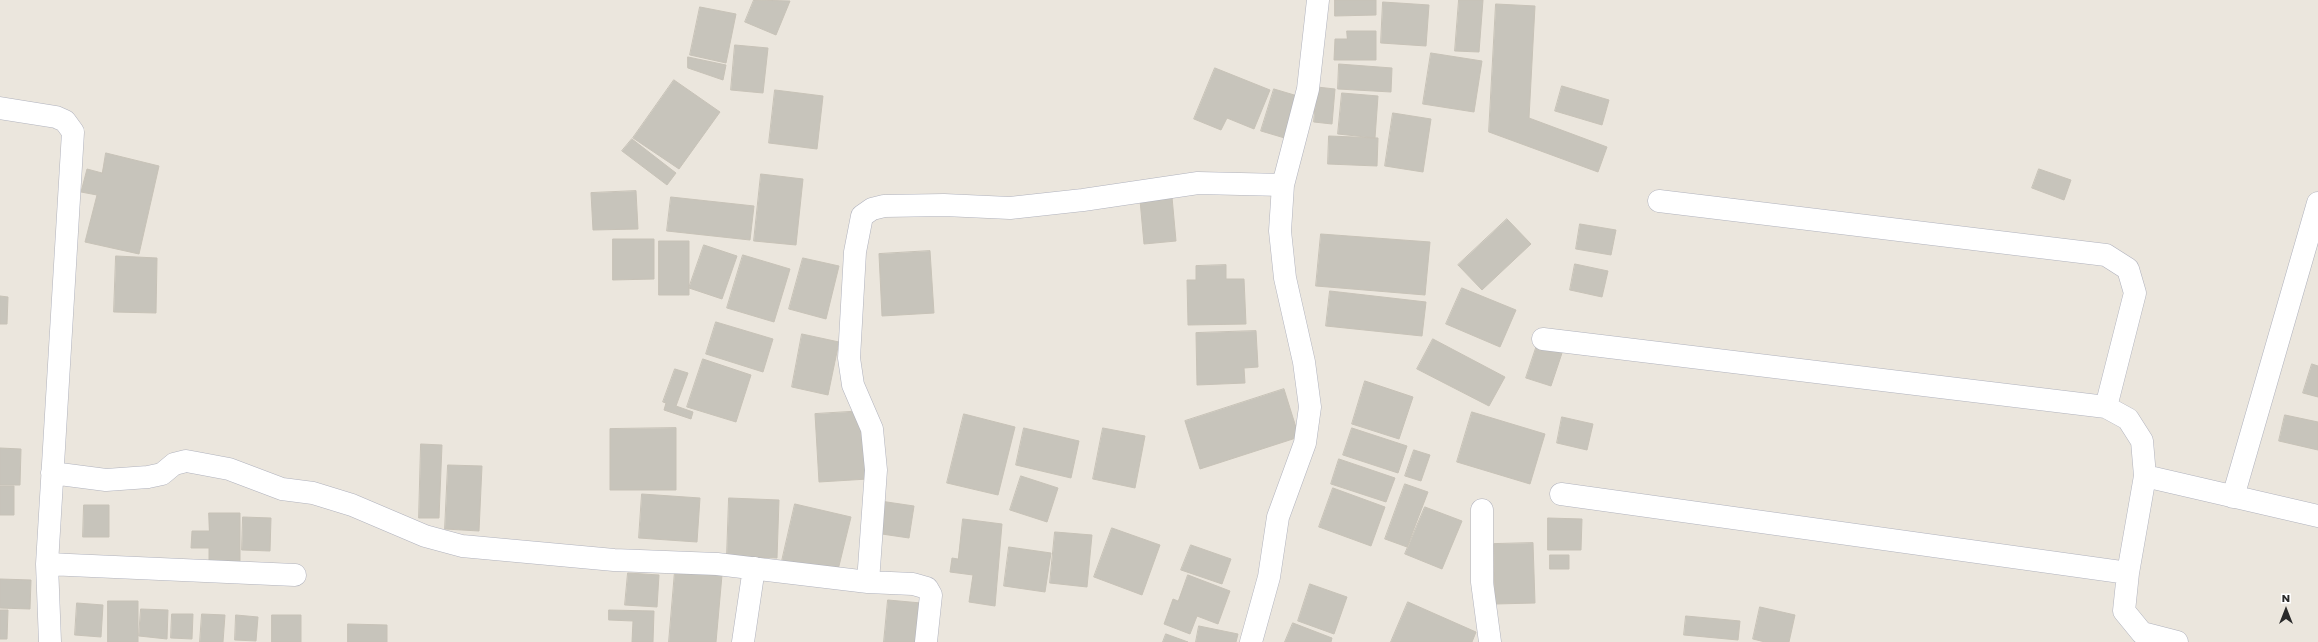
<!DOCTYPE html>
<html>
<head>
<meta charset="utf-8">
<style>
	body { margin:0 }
	#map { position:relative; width:2318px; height:642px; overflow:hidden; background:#ebe6dd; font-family:Poppins,sans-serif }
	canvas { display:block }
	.north { position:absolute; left:2266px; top:590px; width:40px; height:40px; -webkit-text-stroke:3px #fff; paint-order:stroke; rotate:0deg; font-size:11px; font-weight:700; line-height:16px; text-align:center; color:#2a2a2a }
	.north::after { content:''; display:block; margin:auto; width:14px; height:18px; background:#2a2a2a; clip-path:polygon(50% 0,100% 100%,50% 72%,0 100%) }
</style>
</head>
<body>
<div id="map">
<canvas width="2318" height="642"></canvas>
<div class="north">N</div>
</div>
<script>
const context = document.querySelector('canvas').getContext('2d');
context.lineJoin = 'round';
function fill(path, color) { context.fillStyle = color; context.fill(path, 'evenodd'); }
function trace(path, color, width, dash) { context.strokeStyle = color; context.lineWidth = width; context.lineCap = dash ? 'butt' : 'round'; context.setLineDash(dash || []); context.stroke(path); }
const building = new Path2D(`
	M754,0L790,1L776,35L745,22Z
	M1335,0H1376V15L1335,16Z
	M1459,0H1483L1479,52L1455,51Z
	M1383,2L1429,5L1426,46L1381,43Z
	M1496,4L1535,6L1529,118L1607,147L1598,172L1489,132Z
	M700,7L736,14L726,63L690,55Z
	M1347,31H1376V60H1334L1335,39H1347Z
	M735,45L768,48L763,93L731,90Z
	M1431,53L1482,61L1474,112L1423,104Z
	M688,57L726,65L723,80L688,68Z
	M1339,64L1392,68L1391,92L1338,89Z
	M1215,68L1270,90L1254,129L1227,118L1221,130L1194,119Z
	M674,80L720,112L679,169L633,138Z
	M1562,86L1609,100L1602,125L1555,111Z
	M1317,87L1335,89L1332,124L1314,122Z
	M1274,89L1301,97L1288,139L1261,131Z
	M775,90L823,96L817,149L769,143Z
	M1342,93L1378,96L1375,138L1338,134Z
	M1393,113L1431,119L1423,172L1385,166Z
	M1329,136L1378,138L1377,166L1328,164Z
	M632,139L676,173L667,185L622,151Z
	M106,153L159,166L139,254L85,242L97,195L81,192L87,169L102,173Z
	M2039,169L2071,180L2064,200L2032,188Z
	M761,174L803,179L796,245L754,241Z
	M636,191L638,229L593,230L591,193Z
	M671,197L754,206L750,240L667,231Z
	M1172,197L1176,241L1144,244L1140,200Z
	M1507,219L1531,244L1482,290L1458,265Z
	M1580,224L1616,230L1611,255L1576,249Z
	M1321,234L1430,242L1425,295L1316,286Z
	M613,239H654V279L613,280Z
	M659,241H689V295H659Z
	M704,245L737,256L722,299L689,288Z
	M930,251L934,313L882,316L879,254Z
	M743,255L790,269L774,322L727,308Z
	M116,256L157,258L156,313L114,312Z
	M803,258L839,266L826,319L789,309Z
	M1575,264L1608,271L1602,297L1570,290Z
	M1226,265V279H1244L1246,324L1188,325L1187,280H1196V266Z
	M1462,288L1516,310L1500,347L1446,324Z
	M1330,291L1426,302L1422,336L1326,326Z
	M0,296L8,297L7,324H0Z
	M716,322L773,339L763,372L706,354Z
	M1256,331L1258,367L1244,368L1245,383L1197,385L1196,333Z
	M802,334L839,342L828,395L792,387Z
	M1433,339L1505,377L1489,406L1417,369Z
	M1538,342L1563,350L1551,386L1526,378Z
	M703,359L751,375L736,422L687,407Z
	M2312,364L2318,366V397L2303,393Z
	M675,369L688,373L676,406L693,412L691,419L664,410L666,403L663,402Z
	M1365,381L1413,397L1399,439L1352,424Z
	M1284,389L1299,437L1200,469L1185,421Z
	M865,411L868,479L819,482L815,414Z
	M1472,412L1545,434L1530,484L1457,462Z
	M964,414L1015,427L998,495L947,483Z
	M2285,415L2318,422V450L2279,441Z
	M1562,417L1593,424L1587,450L1557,443Z
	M676,428V490H610V429Z
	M1024,428L1079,441L1071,478L1016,465Z
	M1103,428L1145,436L1135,488L1093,479Z
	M1352,428L1407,446L1398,473L1343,455Z
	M421,444L442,445L439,518H419Z
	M0,448L21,449L20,485H0Z
	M1414,450L1430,455L1421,481L1405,476Z
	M1339,459L1395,478L1386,502L1331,484Z
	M448,465L482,466L479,531L445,529Z
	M1021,476L1058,488L1047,522L1010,510Z
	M1405,484L1428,492L1407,547L1385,539Z
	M0,486H14V515H0Z
	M1333,488L1385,507L1371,546L1319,527Z
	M642,494L700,498L697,542L639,538Z
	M729,498L779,500L777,558L727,556Z
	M880,501L914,506L909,538L875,533Z
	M795,504L851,517L837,574L782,561Z
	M84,505H109V537H83Z
	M1425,507L1462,521L1442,569L1405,554Z
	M209,513H240V568L209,567V548H191L192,531H209Z
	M243,517L271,518L270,551L242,550Z
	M1548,518L1582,519L1581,550H1548Z
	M963,519L1002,524L995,606L969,602L973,575L950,572L952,558L958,559Z
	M1112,528L1160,545L1142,595L1094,577Z
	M1055,532L1092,535L1087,587L1050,583Z
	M1533,543L1535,603L1495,604L1494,544Z
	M1191,545L1231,559L1222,584L1181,570Z
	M1009,547L1051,553L1045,592L1004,586Z
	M1550,555H1569V569H1550Z
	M675,571L722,575L716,642H669Z
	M628,573L659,575L657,607L625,605Z
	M1188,575L1230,591L1218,624L1197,616L1190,634L1164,624L1173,599L1178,601Z
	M0,579L31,580L30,609L0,608Z
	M1310,584L1347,597L1334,634L1298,621Z
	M888,600L921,603L918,642H884Z
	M108,601H138V642H108Z
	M1408,602L1476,632L1472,642H1391Z
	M77,603L103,605L101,637L75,635Z
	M1760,607L1795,615L1789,642H1765L1753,639Z
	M141,609L168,610L167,639L139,636Z
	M0,610H8L7,639H0Z
	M609,610L654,611L653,642H632L633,621L609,620Z
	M172,614H193L192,639L171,638Z
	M202,614L225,615L223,642H200Z
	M236,615L258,617L256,641L235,640Z
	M272,615H301V642H272Z
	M1686,616L1740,621L1738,640L1684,635Z
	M1293,623L1332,638L1331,642H1285Z
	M348,624L387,625V642H348Z
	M1199,626L1238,634L1236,642H1196Z
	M1166,634L1188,642H1163Z`);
const minor = new Path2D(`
	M0,108L56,117L65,121L73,132L47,564L295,575
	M1659,201L2106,255L2128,269L2135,293L2106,407
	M1543,339L2106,407L2128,419L2142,441L2145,476L2128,573L2124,611L2142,633L2177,642
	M52,473L106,480L148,477L162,474L174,464L186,461L197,463L229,469L282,489L313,493L352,505L425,536L462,546L614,560L717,564L868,582
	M2145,476L2318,516
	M1561,494L2128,573
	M2233,497L2318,203
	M1482,510V582L1490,642
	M47,564L50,642
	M743,642L754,568
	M926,642L931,595L927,588L913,584L868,582L876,470L872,429L853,385L849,358L855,252L862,216L872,209L884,206L944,205L1010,208L1083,200L1198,183L1283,185
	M1251,642L1269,577L1278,517L1305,443L1310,407L1304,362L1285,278L1280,231L1283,185L1308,89L1318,0`);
fill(building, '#c7c4bb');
trace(building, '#c7c2b7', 1);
trace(minor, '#b0b2bd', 23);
trace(minor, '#fff', 22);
</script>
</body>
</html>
